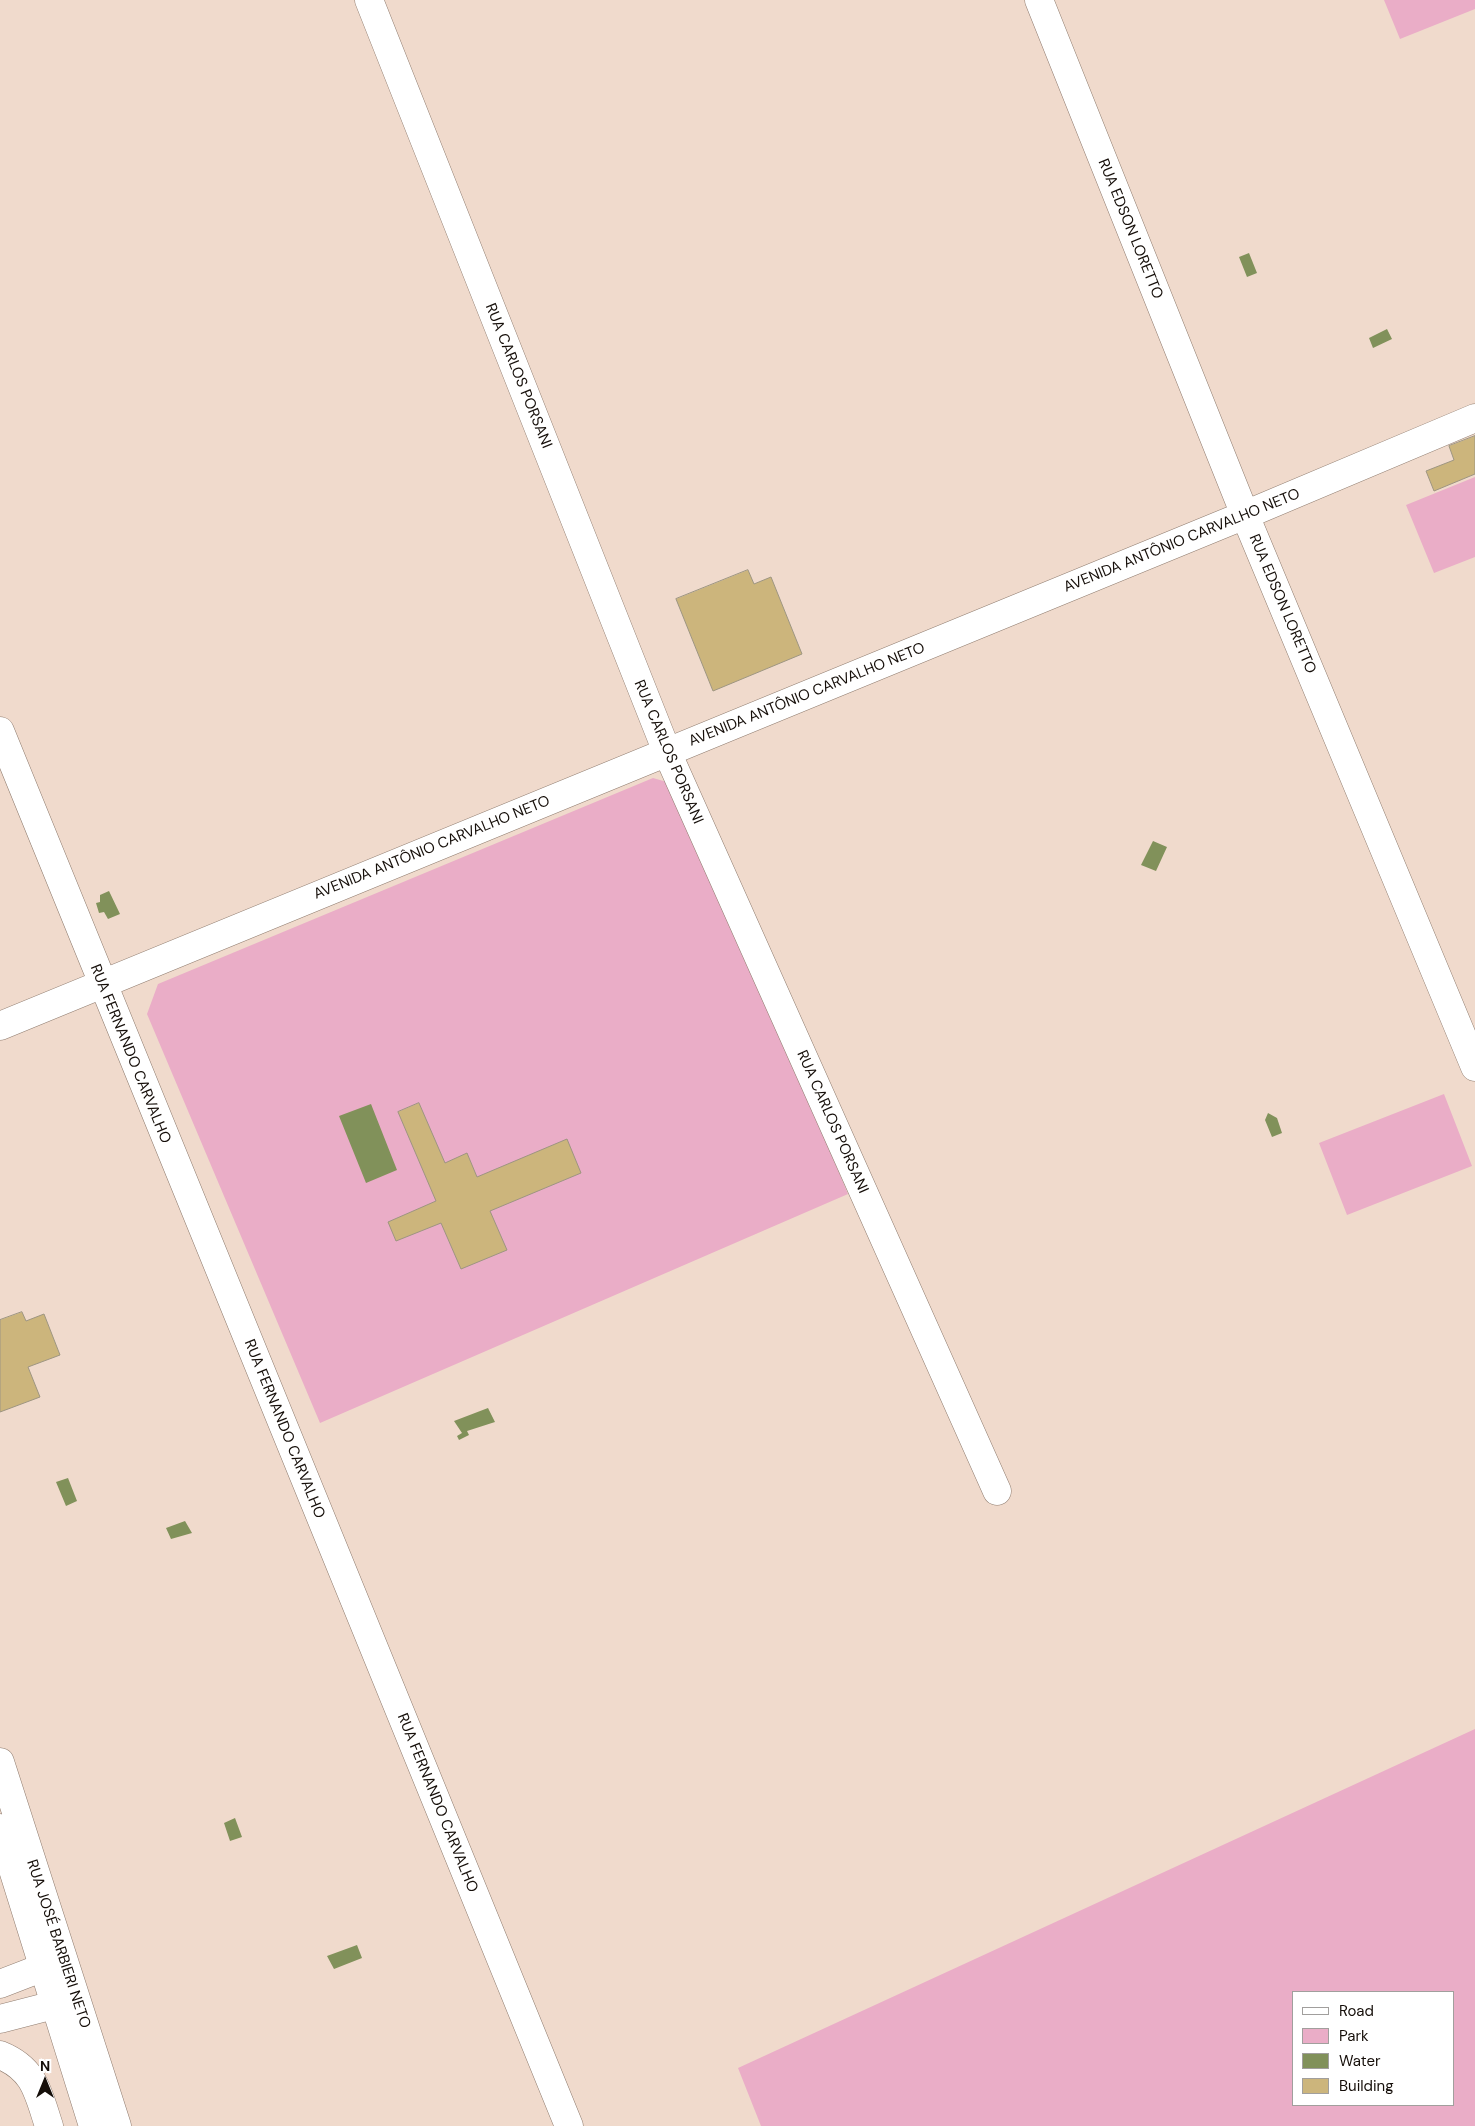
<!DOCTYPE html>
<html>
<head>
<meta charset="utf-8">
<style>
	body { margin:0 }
	#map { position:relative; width:1475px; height:2126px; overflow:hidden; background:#f0dacc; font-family:"DM Sans",sans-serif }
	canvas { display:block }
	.legend { position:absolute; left:1292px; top:1991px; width:162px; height:115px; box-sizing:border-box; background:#fff; border:1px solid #a19f9d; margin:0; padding:6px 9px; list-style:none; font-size:15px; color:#150e09 }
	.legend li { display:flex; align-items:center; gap:10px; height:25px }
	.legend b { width:25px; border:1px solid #a19f9d }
	.north { position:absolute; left:20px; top:2056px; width:50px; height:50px; -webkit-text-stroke:4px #fff; paint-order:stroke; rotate:0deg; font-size:14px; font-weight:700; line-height:20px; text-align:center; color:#150e09 }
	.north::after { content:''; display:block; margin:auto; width:18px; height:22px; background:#150e09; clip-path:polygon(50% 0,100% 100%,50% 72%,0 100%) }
</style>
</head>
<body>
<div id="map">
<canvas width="1475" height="2126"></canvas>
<ul class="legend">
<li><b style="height:6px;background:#fff"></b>Road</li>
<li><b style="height:14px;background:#eaadc7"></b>Park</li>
<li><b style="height:14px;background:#81915a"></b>Water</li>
<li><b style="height:14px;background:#ccb57c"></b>Building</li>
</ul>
<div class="north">N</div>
</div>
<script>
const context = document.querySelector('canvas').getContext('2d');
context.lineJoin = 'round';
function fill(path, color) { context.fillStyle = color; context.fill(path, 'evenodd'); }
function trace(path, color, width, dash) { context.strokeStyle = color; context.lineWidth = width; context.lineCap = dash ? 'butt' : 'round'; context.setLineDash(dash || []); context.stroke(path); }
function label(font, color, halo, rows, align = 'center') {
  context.font = font + ' "DM Sans",sans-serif'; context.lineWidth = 5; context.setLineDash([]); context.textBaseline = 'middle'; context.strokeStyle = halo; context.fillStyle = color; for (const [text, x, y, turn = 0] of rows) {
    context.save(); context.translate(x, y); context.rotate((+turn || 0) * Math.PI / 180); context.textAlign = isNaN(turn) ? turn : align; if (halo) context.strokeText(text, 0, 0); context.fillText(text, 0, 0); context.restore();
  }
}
const green = new Path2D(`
	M1384,0H1475V9L1400,39Z
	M1475,477V557L1434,573L1406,505Z
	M653,778L677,785L848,1194L320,1423L147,1014L158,984Z
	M1444,1094L1472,1166L1347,1215L1319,1143Z
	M1475,1729V2126H761L738,2068ZM1294,1992H1454V2105H1294Z`);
const water = new Path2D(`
	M1249,253L1257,273L1247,277L1239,257Z
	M1387,329L1392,339L1373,348L1369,338Z
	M1153,841L1167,847L1156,871L1141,865Z
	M109,891L120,914L108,919L104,912L99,913L96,903L100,902V895Z
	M371,1104L397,1170L366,1183L339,1116Z
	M1268,1113L1277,1118L1282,1133L1272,1137L1265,1120Z
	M488,1408L495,1422L467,1431L469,1435L459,1440L457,1436L462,1433L454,1421Z
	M68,1478L77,1501L66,1506L56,1482Z
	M185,1521L192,1533L171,1539L166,1528Z
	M235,1818L242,1837L230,1841L224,1823Z
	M357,1945L362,1958L334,1969L327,1956Z`);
const building = new Path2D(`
	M1475,436V474L1434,491L1426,471L1454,460L1449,446Z
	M748,570L754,584L771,577L802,654L713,691L676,599Z
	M419,1103L445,1163L467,1153L477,1177L567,1139L581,1173L490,1211L507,1250L461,1269L441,1223L396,1241L388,1222L436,1201L398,1112Z
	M22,1312L26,1321L44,1314L60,1355L28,1367L40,1397L0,1412V1320Z`);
const minor = new Path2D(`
	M369,0L667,752L997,1491
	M1039,0L1245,515L1475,1067
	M0,731L569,2126
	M0,1026L1245,515L1475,418
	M0,1984L44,1967
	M0,2019L54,2005
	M0,2055C35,2069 38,2093 49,2126`);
const major = new Path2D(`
	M0,1762L117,2126
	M0,1828L93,2126`);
const streetNames = [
	["RUA EDSON LORETTO",1130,229,68],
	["RUA CARLOS PORSANI",518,376,68],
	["AVENIDA ANTÔNIO CARVALHO NETO",1182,541,-22],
	["RUA EDSON LORETTO",1282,604,67],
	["AVENIDA ANTÔNIO CARVALHO NETO",807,695,-22],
	["RUA CARLOS PORSANI",668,752,67],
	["AVENIDA ANTÔNIO CARVALHO NETO",432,848,-22],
	["RUA FERNANDO CARVALHO",130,1054,68],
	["RUA CARLOS PORSANI",832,1122,66],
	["RUA FERNANDO CARVALHO",284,1429,68],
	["RUA FERNANDO CARVALHO",437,1803,68],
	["RUA JOSÉ BARBIERI NETO",58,1944,72]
];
fill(green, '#eaadc7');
fill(water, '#81915a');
fill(building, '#ccb57c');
trace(building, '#9d9581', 1);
trace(minor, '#8f7c6f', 29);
trace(major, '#8f7c6f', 29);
trace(minor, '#fff', 28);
trace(major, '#fff', 28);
label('15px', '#150e09', '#fff', streetNames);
</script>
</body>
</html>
